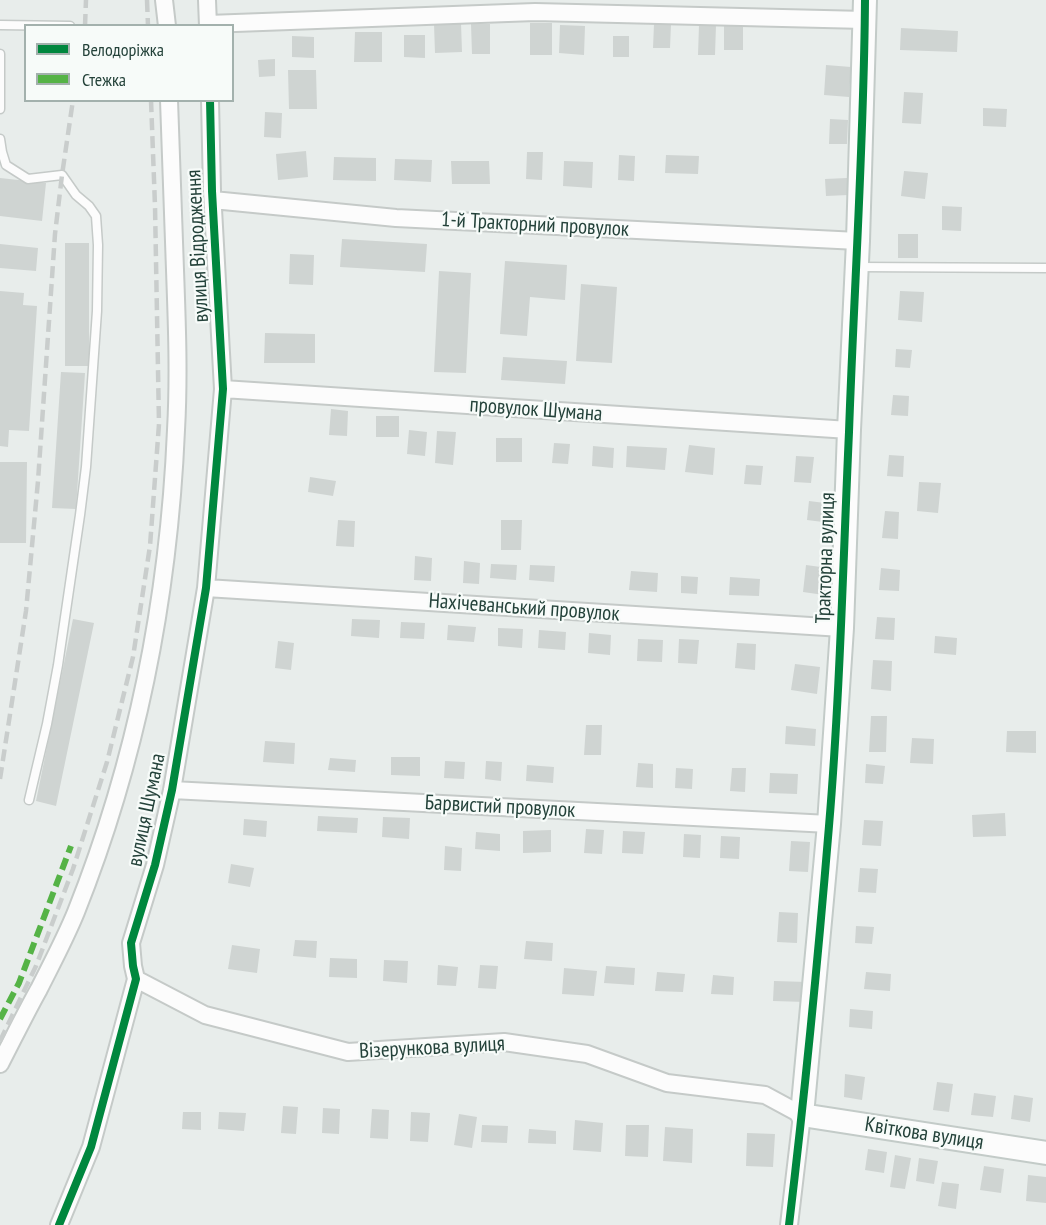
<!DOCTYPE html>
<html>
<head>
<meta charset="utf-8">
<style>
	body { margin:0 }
	#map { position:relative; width:1046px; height:1225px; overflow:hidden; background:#e8edeb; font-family:"PT Sans Narrow",sans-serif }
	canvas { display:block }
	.legend { position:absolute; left:24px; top:24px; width:210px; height:78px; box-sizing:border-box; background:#f7fbf9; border:2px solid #a3b1ad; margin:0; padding:8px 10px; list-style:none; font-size:18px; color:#24423a }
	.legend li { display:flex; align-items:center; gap:12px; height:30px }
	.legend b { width:30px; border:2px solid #a3b1ad }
</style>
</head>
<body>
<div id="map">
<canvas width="1046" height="1225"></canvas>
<ul class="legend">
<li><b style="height:8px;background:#00873e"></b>Велодоріжка</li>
<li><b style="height:8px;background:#55b346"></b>Стежка</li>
</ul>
</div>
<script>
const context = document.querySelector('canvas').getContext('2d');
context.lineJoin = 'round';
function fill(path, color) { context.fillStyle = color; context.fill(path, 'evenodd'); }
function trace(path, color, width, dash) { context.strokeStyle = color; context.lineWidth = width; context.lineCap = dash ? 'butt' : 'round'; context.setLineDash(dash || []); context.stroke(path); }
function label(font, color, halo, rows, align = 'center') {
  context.font = font + ' "PT Sans Narrow",sans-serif'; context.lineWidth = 4.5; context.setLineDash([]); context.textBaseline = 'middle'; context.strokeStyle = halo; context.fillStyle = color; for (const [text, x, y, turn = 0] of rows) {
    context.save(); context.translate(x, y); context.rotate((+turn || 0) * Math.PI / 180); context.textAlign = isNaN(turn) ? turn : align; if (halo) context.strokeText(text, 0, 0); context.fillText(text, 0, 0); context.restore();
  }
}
const building = new Path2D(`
	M461,23L462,52L435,53L434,24Z
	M530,23H552V55H530Z
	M471,24H490V54H472Z
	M654,24H671L670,48H653Z
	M560,25L585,26L584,55L559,53Z
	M699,25H716L715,55H698Z
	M724,26H743V50H724Z
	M901,28L958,31L957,52L900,50Z
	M355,32H382V62H354Z
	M404,35H425V58L404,57Z
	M292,36L314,37V58L292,57Z
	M613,36H629V57H613Z
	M275,59V76L259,77L258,60Z
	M826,65L851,67L849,97L824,95Z
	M288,70H316L317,109H289Z
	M904,92L923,93L921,124L902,123Z
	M983,108L1007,109L1006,127L983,126Z
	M265,112L282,113L281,138L264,137Z
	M830,119L848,120L847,144H829Z
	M306,151L308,177L278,180L276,154Z
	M527,152H543L542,180L526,179Z
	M619,155L635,156L634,181L618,180Z
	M666,155L699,156L698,174L665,173Z
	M334,157L376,158V181L333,180Z
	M395,159L432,160L431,182L394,180Z
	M451,161H489L490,184H452Z
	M564,161L593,162L592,188L563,186Z
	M904,171L928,173L925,199L901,196Z
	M0,178L46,183L42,221L0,216Z
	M847,178L848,195L826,196L825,179Z
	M942,206L962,207L961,231L942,230Z
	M898,234H918V258H898Z
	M342,239L427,244L425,272L340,267Z
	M65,243H89V366H65Z
	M0,244L38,248L36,271L0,268Z
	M290,254L314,255L313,285L289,284Z
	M505,261L567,265L565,300L530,297L527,336L500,334Z
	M439,271L471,273L466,373L434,372Z
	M581,284L617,287L612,363L576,361Z
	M0,291L24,293L23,305L37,306L29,431L9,430L8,447L0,446Z
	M900,291L924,292L922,322L898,320Z
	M265,333L315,334V363H264Z
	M896,349L912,350L910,368L895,367Z
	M503,357L567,361L565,384L501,380Z
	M61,372L85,373L76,509L52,508Z
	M893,395L909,396L908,416L891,415Z
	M331,409L348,411L347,436L329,435Z
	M376,416H399V437H376Z
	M409,430L427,432L425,456L407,454Z
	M437,431L456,432L453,465L435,463Z
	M496,438H522V462H496Z
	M554,443L570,444L568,464L552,463Z
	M689,445L715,448L713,475L685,472Z
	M593,446L614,448L613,468L592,466Z
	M627,446L667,448L665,470L626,467Z
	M889,455L904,456L903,477L887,476Z
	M796,456L814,457L811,483L794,482Z
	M0,462H27L26,543H0Z
	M746,465L763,466L761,485L744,484Z
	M310,477L336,481L333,496L308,492Z
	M919,482L941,483L938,513L917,511Z
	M809,501L833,504L831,523L807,520Z
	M885,511L899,512L898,539L882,538Z
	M338,520L355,521L354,547L336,546Z
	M501,520H522L521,550H501Z
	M415,556L432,558L431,581L414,580Z
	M464,561L480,563L479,584L463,583Z
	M491,564L517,565L516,580L490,578Z
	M530,565L555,566L554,582L529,580Z
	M806,565L828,568L824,595L803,592Z
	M881,568L900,570L899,591L879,590Z
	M631,571L658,573L657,592L629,590Z
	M681,576L698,577L697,594L681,593Z
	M730,577L760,579L759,596L729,595Z
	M877,617L895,618L894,640L875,639Z
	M73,619L94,623L56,806L36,801Z
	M352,619L380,620L379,638L351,636Z
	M401,622L425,623L424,639L400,638Z
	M448,625L476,627L474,642L447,640Z
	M498,628L523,629L522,648L498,646Z
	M539,630L566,632L565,650L538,648Z
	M589,633L611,635L610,655L588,653Z
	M935,636L957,638L956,655L934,653Z
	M638,639L663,640L662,662L637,661Z
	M679,639L699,640L697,664L678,663Z
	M278,641L294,643L291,670L275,668Z
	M737,643L756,644L755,670L735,668Z
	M873,660L892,661L891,691L871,689Z
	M795,664L820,667L817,694L791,690Z
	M871,716H887L886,752H869Z
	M586,725H602L601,755H584Z
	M786,726L816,729L815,746L785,744Z
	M1007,731H1036V753L1006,752Z
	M912,738L934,739L933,764L910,763Z
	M265,741L295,743L294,764L263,762Z
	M391,757H420V776L391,775Z
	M330,758L356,760L355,772L328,770Z
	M445,761L465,762L464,779L444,778Z
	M486,761L502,762L501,781L485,779Z
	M638,763L653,764V788L636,787Z
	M866,764L885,766L883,784L865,783Z
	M527,765L554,767L553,783L526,781Z
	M676,768L693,769L692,789L675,788Z
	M732,768H746L745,792L730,791Z
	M770,773L798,774L797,794L769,793Z
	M1005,813L1006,836L973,837L972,815Z
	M318,816L358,818L357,833L317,831Z
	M383,817L410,818L409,839L382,837Z
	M244,819L267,821L266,837L243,835Z
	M864,820L883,821L881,846L862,845Z
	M586,829L604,830L602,854L584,853Z
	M551,830V852L523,853V831Z
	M623,831L645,832L643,854L622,853Z
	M476,832L500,834V851L475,849Z
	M684,834L701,835L700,858L683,857Z
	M721,836L740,837L739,859L720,858Z
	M791,841L810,842L808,872L789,871Z
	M445,846L462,848L461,871L444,870Z
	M231,864L254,868L250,887L228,883Z
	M860,868L878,869L876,893L858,892Z
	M779,912L798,913L797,943L777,942Z
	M856,926L874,927L872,944L855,943Z
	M295,940L317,941L316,958L293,956Z
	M526,941L553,943L552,961L524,959Z
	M232,945L260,949L257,973L228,969Z
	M330,958L357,959V978L329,977Z
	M384,960L408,961L407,983L383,981Z
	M438,965L458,967L456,986L437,985Z
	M480,965L498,966L496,989L478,988Z
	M606,966L635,968L634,985L604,983Z
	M564,968L597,971L594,996L562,994Z
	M657,972L685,974L683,992L655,991Z
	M866,972L891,974L890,991L864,989Z
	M713,975L734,977L733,995L711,994Z
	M774,981L807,982L806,1002L773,1001Z
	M850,1009L873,1011L872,1029L849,1027Z
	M845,1074L865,1077L862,1100L844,1097Z
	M937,1082L953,1084L949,1112L933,1110Z
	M974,1093L996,1096L993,1117L971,1115Z
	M1014,1095L1033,1098L1030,1122L1011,1119Z
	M283,1106L298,1107L296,1134L281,1133Z
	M323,1108L340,1109L339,1134L322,1133Z
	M372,1109L389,1110L388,1139L370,1138Z
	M183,1112H201V1130L182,1129Z
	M219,1112L246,1113L244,1131L218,1129Z
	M411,1112L430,1113L428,1142L410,1141Z
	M459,1114L477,1117L472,1148L454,1145Z
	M575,1120L603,1123L601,1152L573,1150Z
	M482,1125L508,1126L507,1143L481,1142Z
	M626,1125H649L648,1157L625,1156Z
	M665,1127L693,1129L692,1163L663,1161Z
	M529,1129L556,1131V1144L528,1143Z
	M747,1133L775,1134L773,1167L746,1166Z
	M868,1149L887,1152L884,1173L865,1170Z
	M895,1155L911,1158L905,1189L890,1187Z
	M919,1158L938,1161L934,1184L916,1181Z
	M984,1166L1004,1169L1001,1193L980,1190Z
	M1028,1175L1046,1177V1203L1026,1201Z
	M942,1182L959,1184L956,1209L938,1206Z`);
const lane = new Path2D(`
	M0,25L70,26
	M0,54V109
	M0,139L2,152L6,165L28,179L62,175L76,195L89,206L96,216L98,245L97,311L86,467L80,515L58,665L47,724L29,800
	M857,267L1046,268`);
const street = new Path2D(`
	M164,0L167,26
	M207,0L208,26
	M208,24L535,12L865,20
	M213,200L396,218L858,241
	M223,389L849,430
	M206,588L842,628
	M172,790L829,824
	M136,979L205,1015L348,1052L504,1042L587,1054L667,1083L765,1095L802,1115L789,1225
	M0,1064C13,1039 25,1014 39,989C52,963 65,939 76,912C137,759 169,594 176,430C179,377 177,324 175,270C173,214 171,157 169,100
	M59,1225L91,1147L136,979L133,966L131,943L155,865L172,790L206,588L223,389L212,191L210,100`);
const secondary = new Path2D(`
	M865,0L858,241L849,430L842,628L829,824L802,1115L1046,1153`);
const rail = new Path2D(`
	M147,0L148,26
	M85,26L86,0
	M0,779L26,611L38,481L55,234L62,175L73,100
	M0,1041L36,966L73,869L107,762L133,657L150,546L159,424L155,206L151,100`);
const quiet = new Path2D(`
	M0,1019L19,983L71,846`);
const cycleway = new Path2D(`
	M59,1225L91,1147L136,979L133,966L131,943L155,865L172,790L206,588L223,389L212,191L210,100
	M789,1225C805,1092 818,959 829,826C840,695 843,563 849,432C854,288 864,144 865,0`);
const streetNames = [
	["1-й Тракторний провулок",535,225,3],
	["вулиця Відродження",198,246,-93],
	["провулок Шумана",536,410,4],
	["Тракторна вулиця",826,558,-88],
	["Нахічеванський провулок",524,608,4],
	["Барвистий провулок",500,807,3],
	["вулиця Шумана",147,810,-78],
	["Візерункова вулиця",432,1048,-3],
	["Квіткова вулиця",924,1134,9]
];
fill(building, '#cfd4d2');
trace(lane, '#c5cac8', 11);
trace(street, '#c5cac8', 20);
trace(secondary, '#c3cbc8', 26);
trace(lane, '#fcfcfc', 8);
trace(street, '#fcfcfc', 16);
trace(secondary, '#fcfcfc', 22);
trace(rail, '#c9cdcc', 4.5, [12, 6]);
trace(quiet, '#55b346', 6, [12, 6]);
trace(cycleway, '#00873e', 8);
label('21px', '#24423a', '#f7fbf9', streetNames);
</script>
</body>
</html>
